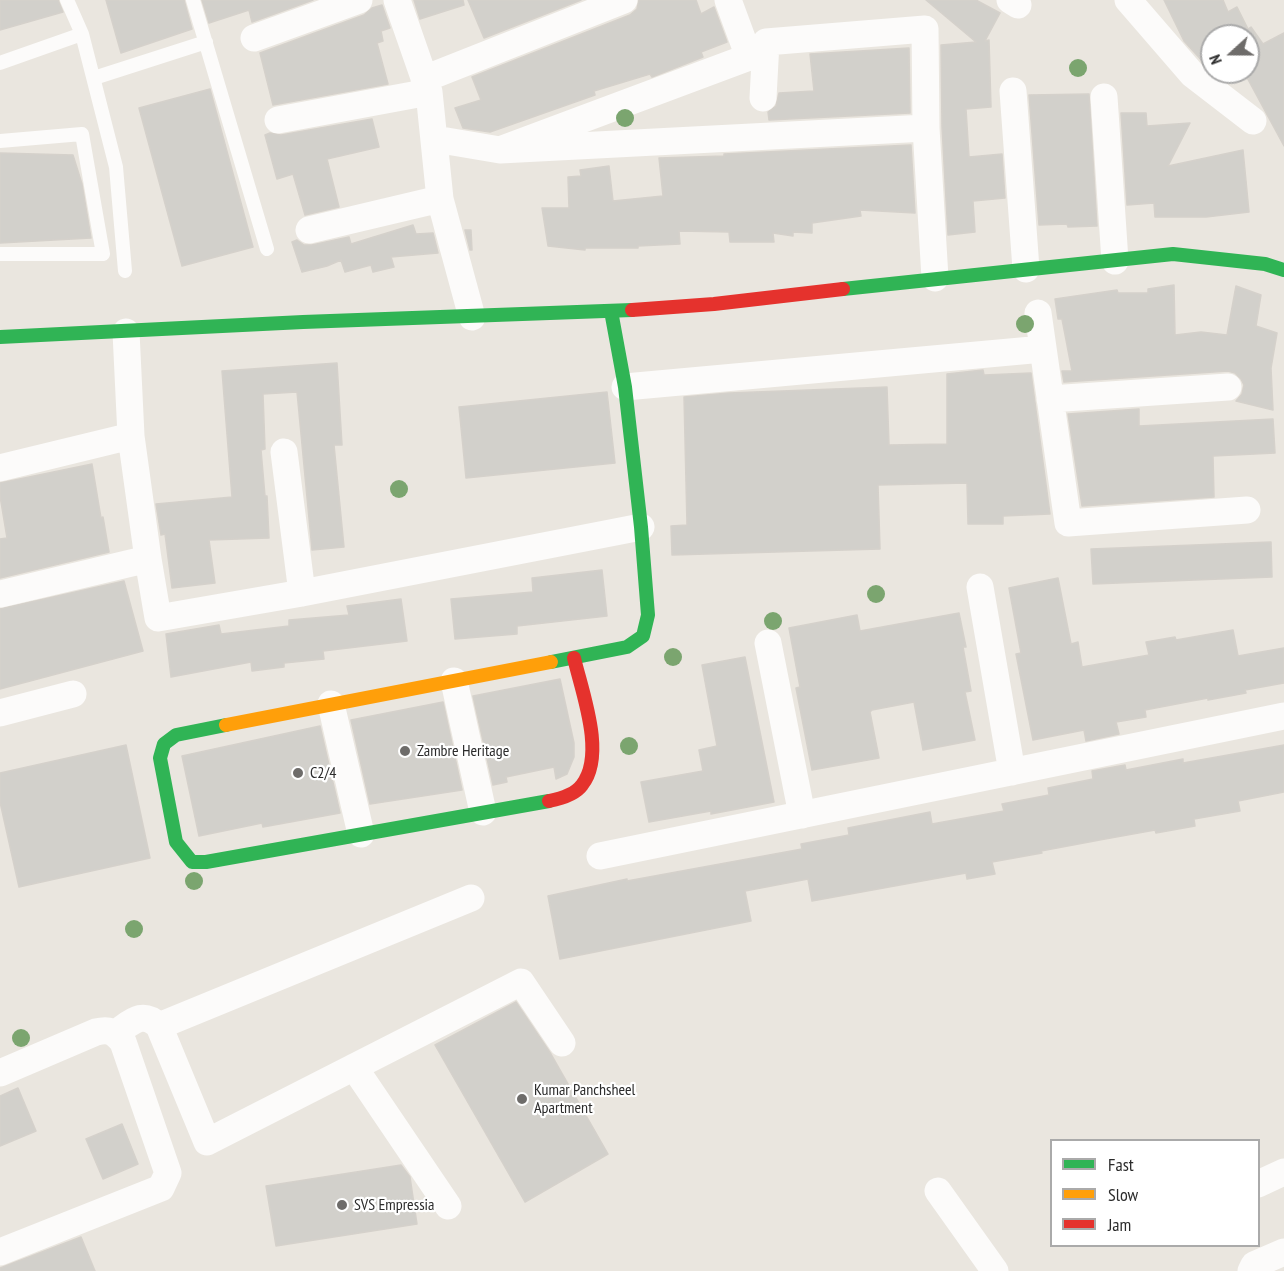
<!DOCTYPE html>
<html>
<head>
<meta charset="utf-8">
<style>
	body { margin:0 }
	#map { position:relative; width:1284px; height:1271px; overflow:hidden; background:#eae6df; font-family:"PT Sans Narrow",sans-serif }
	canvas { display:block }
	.legend { position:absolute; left:1050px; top:1139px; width:210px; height:108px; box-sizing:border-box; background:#fff; border:2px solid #aaa; margin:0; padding:8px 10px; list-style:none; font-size:18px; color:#2b2b2b }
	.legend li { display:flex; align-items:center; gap:12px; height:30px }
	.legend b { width:30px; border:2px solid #aaa }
	.north { position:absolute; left:1200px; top:24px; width:60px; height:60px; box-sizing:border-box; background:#fff; border:2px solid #aaa; border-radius:50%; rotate:249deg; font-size:16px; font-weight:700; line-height:24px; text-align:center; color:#2b2b2b }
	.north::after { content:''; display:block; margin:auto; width:21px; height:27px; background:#6e6c6a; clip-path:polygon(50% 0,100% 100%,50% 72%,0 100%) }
</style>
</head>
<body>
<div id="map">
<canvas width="1284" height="1271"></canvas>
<ul class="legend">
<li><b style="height:8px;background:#30b455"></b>Fast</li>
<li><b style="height:8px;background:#ff9f0a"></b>Slow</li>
<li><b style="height:8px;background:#e5322d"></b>Jam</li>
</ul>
<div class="north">N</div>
</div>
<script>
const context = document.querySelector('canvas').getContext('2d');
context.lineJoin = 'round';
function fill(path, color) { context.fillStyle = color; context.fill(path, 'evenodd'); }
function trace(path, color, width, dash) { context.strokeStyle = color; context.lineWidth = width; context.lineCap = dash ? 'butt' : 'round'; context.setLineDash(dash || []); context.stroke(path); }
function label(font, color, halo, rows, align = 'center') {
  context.font = font + ' "PT Sans Narrow",sans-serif'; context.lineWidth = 4.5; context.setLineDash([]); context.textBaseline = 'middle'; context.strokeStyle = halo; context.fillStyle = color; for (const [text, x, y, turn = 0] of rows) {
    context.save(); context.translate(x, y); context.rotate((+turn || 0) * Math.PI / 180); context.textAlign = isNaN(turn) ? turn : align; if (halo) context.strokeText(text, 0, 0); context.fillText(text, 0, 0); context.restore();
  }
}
const building = new Path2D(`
	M0,0H58L63,12L0,30Z
	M106,0H184L192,29L121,53Z
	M202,0H313L252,22L249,10L209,23Z
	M414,0H463L464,5L420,19Z
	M468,0H581L484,38Z
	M639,0H696L701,14L714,7L727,42L701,52L703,57L652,77L650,74L594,91L595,95L490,132L463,128L455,108L481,100L472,77L630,15L637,9Z
	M926,0H976L1000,13L985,41L989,40L991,107L966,109L969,157L1002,154L1005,198L973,201L975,232L948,235L942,127L941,45L976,42Z
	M1164,0H1223L1228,12L1237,7L1248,29L1251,27L1263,44L1284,33V146L1244,72H1248V36H1212V61L1205,64L1184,41Z
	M382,5L390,28L381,31L383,41L377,43L388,84L273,105L260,53L364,15L372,8Z
	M909,48L910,113L769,120L768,112L776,106L779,93L814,91L810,54Z
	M210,89L253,247L182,266L139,108Z
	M1089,94L1097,226L1068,227L1067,224L1039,225L1029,95Z
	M1121,113H1146L1147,126L1190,123L1168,166L1243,150L1249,212L1206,217H1155L1154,203L1127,205Z
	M372,119L379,147L327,159L339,207L305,215L293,174L277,179L265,135L270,133L281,135Z
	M911,145L915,213L860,210L861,216L812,223V233L793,232V236L773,233L774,242H730L729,232L679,231L680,244L638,246V248H585V250L548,246L542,208H569L568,177L581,176L580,170L609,166L613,201L663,196L659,158L724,156V154Z
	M0,153L73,155L82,184L91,238L0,243Z
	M413,225L416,234L433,233L438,253L391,257L394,267L373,272L371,265L345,272L341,260L327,266L302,272L292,242L297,240L304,245H312L349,237L351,244Z
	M465,230H471L472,250H470Z
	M1174,285L1175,335L1201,332L1227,335L1236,286L1261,295L1256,326L1277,333L1271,368L1273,410L1236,401L1242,394L1244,385L1241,379L1235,373L1228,371L1064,382L1062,371H1072L1062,319H1058L1055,299L1117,290L1118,293H1148V289Z
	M337,363L342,445H334L344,547L312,550L297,392L263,394L265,449L261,450L265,496H267L269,538L209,540L215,583L172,588L165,534L161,535L156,504L232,497L222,371Z
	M983,370L984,375L1031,373L1050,514L1003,516V524H968L967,483L878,485L880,549L672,555L671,526L687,525L684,397L729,393L887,387L889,445L947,444V374Z
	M607,392L615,463L466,478L459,407Z
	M1139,409V426L1273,419L1275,453L1213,456L1214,497L1082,506L1068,414Z
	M92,464L101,518L103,517L109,552L0,578V539L7,538L0,496V483Z
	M1271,542L1272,577L1093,584L1091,549Z
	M602,570L607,616L517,626V634L455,639L451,599L533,592L532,578Z
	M1058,578L1071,644L1078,642L1082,667L1149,655L1146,642L1175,637L1176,640L1233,630L1238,656L1284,648V683L1245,690L1246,693L1208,700V698L1145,710L1146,717L1116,722L1119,734L1086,741L1084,730L1033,740L1016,654L1021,653L1009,588Z
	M124,581L143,651L0,689V609Z
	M401,599L407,641L323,651L324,659L284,663V667L252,671L251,662L171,677L166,634L219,625L221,634L289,626V620L349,615L347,606Z
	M959,613L966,647H963L971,691L965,692L975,740L923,750L914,702L872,710L870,712L879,758L812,770L796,688L800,687L789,628L857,615L860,631Z
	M745,657L774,802L711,814V811L649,822L641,782L703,771L699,750L717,746L702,665Z
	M560,679L574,743V757L567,774L556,779L554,767L506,777L507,782L493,785L473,696Z
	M443,702L462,790L370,804L351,720Z
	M320,726L340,813L263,827L262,823L199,836L182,756Z
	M126,745L150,858L19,887L0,802V773Z
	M1284,745V792L1238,801L1240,811L1194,819L1195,826L1156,833L1155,830L1105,839L1041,851L1042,853L992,862L995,874L967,879L966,873L812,901L808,879L745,891L751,921L560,959L548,896L627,879V881L802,849L801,844L849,835L848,828L930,812L932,824L1004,811L1002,804L1049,795L1048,788L1093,779L1092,771L1125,765L1126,770L1183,759V763Z
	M516,1002L551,1054L608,1154L525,1202L435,1045Z
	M18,1088L36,1131L0,1146V1096Z
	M122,1124L138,1164L103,1179L86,1139Z
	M401,1165L410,1177L417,1224L276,1246L266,1186Z
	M81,1237L95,1271H0V1268Z`);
const lane = new Path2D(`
	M67,0L82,34
	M193,0L267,249
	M0,63L82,34L116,167L125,271
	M94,78L206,42
	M0,141L82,134L103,254H0`);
const street = new Path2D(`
	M397,0L429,92L440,199L472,317
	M1010,0L1018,5
	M1128,0L1192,74L1253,121
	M254,38L359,0
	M424,79L624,0
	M1013,91L1026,269
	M1104,97L1115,261
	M763,98L766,42L925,29L926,128L935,278
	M278,120L429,92
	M435,139L500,150L749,57L728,0
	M500,150L926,128
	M309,230L440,199
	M1038,313L1068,523L1247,510
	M126,332L131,436L148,559L158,618L302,593L641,527
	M625,387L1043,349
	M1050,399L1228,387
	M284,452L302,593
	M0,468L131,436
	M980,587L1012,772
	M0,594L148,559
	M768,643L802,815
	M454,681L483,812
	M331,704L361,834
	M0,713L73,694
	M600,856L1284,716
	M159,1026L471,898
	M116,1033C132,1022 142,1010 159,1026L207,1142L521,982L562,1043
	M354,1067L448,1206
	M0,1073L96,1032C109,1029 114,1031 123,1042L168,1173L161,1188L0,1252
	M1258,1184L1284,1172
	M938,1191L995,1271
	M1251,1271L1254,1265L1284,1252`);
const fast = new Path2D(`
	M843,289L1173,254L1265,264L1284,270
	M0,337L303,322L632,310
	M551,662L627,647L643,636L648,615L641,527L625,387L611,311
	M226,725L176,735L164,744L160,758L176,842L192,862H206L549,801`);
const slow = new Path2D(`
	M226,725L551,662`);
const jam = new Path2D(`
	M632,310L714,304L843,289
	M549,801C559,799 575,795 582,785C606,755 582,692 574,658`);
const trees = [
	[1078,68],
	[625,118],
	[1025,324],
	[399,489],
	[876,594],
	[773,621],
	[673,657],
	[629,746],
	[194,881],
	[134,929],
	[21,1038]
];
const markers = [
	[405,751,6,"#6e6c6a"],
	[298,773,6,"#6e6c6a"],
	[522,1099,6,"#6e6c6a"],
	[342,1205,6,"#6e6c6a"]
];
const poiNames = [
	["Zambre Heritage",417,751],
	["C2/4",310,773],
	["Kumar Panchsheel",534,1090],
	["Apartment",534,1108],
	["SVS Empressia",354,1205]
];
fill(building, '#d2d0cb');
trace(building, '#d5d1cb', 1.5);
trace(lane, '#fcfbfa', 14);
trace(street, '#fcfbfa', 27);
trace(fast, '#30b455', 14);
trace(slow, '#ff9f0a', 14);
trace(jam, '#e5322d', 14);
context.fillStyle = '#7ba56f';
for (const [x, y] of trees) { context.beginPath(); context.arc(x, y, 9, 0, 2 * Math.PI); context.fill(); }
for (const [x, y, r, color] of markers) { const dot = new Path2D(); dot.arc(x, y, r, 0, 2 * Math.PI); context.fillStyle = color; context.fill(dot); trace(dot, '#fff', 2); }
label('16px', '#2b2b2b', '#fff', poiNames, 'left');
</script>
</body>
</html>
